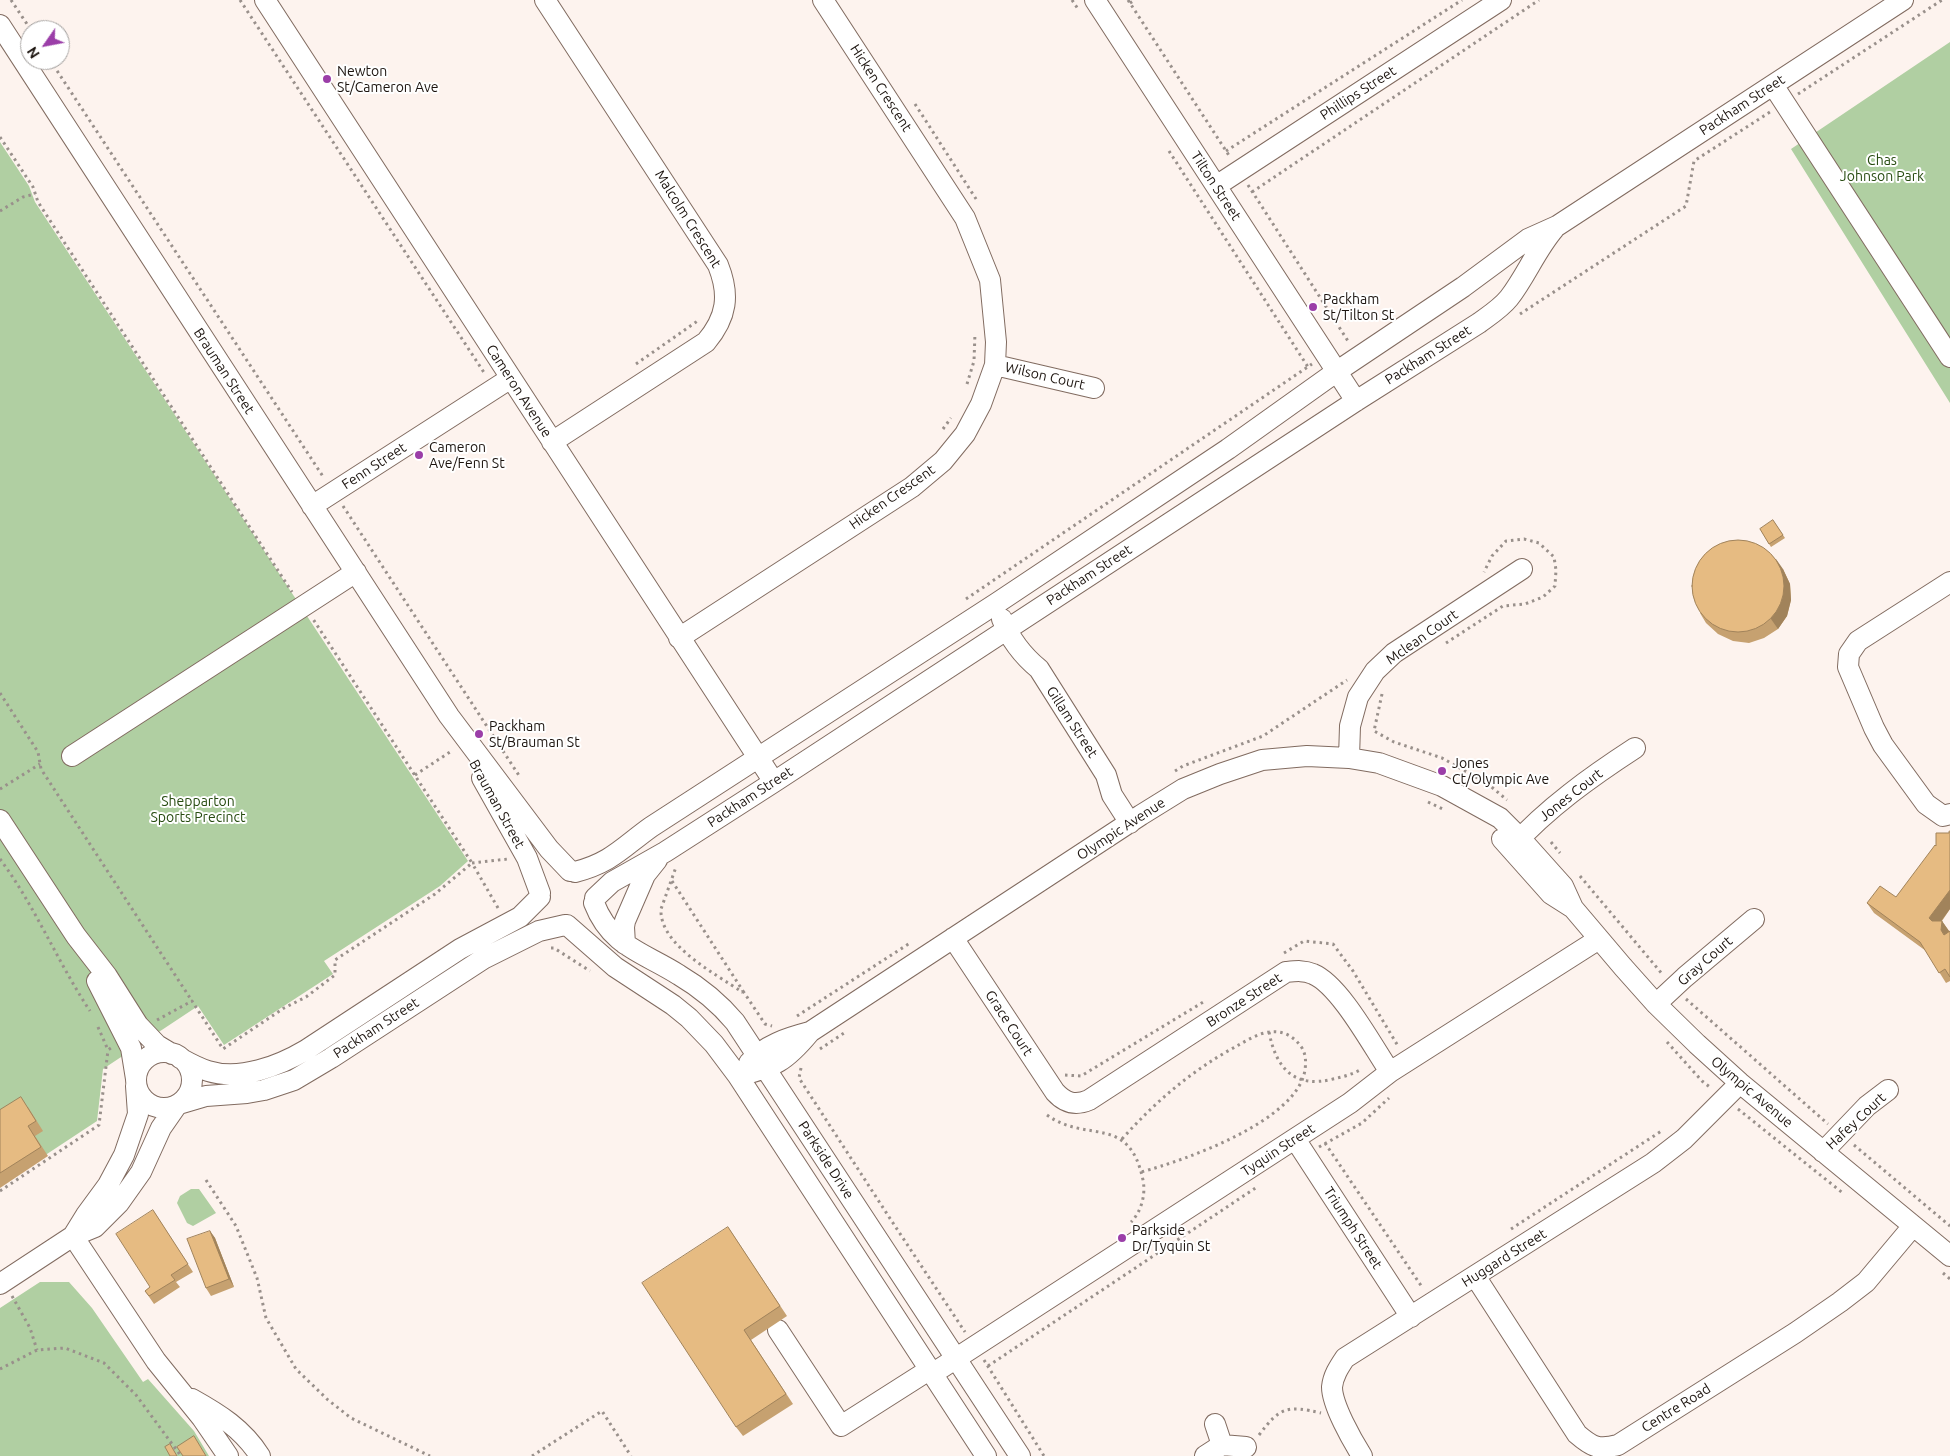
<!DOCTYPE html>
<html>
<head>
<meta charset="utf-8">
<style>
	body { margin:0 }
	#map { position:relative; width:1950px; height:1456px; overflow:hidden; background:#fdf3ee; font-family:Ubuntu,sans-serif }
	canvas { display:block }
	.north { position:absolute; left:20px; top:20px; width:50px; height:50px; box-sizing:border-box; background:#fff; border:1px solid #a4a19f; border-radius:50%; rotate:237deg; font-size:14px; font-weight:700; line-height:20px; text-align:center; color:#1c140f }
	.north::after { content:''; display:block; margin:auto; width:18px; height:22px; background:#9b3ea8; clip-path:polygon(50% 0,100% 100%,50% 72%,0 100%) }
</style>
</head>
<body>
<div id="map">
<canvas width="1950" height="1456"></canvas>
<div class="north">N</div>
</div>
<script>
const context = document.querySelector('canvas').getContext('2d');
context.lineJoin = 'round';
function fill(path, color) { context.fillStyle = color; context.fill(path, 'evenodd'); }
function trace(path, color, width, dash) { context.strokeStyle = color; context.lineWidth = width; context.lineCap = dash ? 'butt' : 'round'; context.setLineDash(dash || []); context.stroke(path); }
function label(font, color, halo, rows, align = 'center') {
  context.font = font + ' Ubuntu,sans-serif'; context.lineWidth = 4; context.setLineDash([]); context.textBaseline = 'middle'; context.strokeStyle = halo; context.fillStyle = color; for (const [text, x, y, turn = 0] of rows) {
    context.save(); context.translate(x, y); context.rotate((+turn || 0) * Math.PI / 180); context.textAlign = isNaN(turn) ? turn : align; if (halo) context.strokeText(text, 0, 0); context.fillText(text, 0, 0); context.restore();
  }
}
const green = new Path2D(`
	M1950,42V403L1791,149Z
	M0,142L29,186L35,202L468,861L440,886L324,961L333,974L224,1045L198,1006L103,1069L97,1121L0,1185Z
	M191,1189H199L216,1213L193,1226L187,1223L177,1203L180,1196Z
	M40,1282H69L92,1308L143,1382L148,1379L194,1431L209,1456H0V1308Z`);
const path = new Path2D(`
	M11,0L31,30
	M240,0L485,374
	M1072,0L1078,9
	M1128,0L1230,157
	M1130,3L1135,0
	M50,60L324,478
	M1798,94L1942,0
	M915,104L978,202
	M0,137L33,187L38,202L292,592
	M1169,151L1308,367
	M1226,151L1462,0
	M1248,185L1348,341
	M1252,192L1539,0
	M0,211L23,197L35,194
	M1520,314L1686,206L1694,161L1770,112
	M636,364L699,320
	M967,384L974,361L975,333
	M943,429L951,418
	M343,506L520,777
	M966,599L1312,364
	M1446,643L1503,606L1525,604L1543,597L1555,586L1556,570L1554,557L1539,543L1524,539L1506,541L1492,556L1484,572
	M0,693L38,752L41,769L192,1001
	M1382,694L1374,731L1394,742L1442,758L1488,784L1507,800
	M1175,771L1183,766L1263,736L1347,680
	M415,775L450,752
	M0,789L40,764
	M1428,802L1445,810
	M1551,842L1560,853
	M0,859C35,906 57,961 90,1011
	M1580,876L1663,975
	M672,881L743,991L742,992C716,974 659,945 661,909L676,867
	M498,908L472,863L508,859
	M551,948H554L590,971
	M1284,953L1304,941L1333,944L1353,971L1398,1046
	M743,991L765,1024L772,1026
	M1686,999L1828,1124
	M797,1016L910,943
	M157,1020L192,1001L223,1049L284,1008L306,997L335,975V960L435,894L472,863L313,619
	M98,1027L108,1050L111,1048
	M1269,1032C1276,1068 1294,1089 1333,1079C1343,1077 1353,1074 1362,1069
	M1667,1042L1702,1081L1711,1088
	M820,1049L844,1033
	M801,1068L799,1078L891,1220L965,1332
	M1065,1075L1081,1076L1205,1001
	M1738,1109L1844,1194
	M1047,1115C1087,1144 1129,1113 1143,1180C1146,1195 1141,1212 1131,1222
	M1122,1139C1155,1102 1191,1071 1235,1047C1246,1041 1258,1033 1270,1032C1283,1030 1295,1037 1302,1048C1306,1055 1306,1062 1305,1070C1297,1121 1186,1160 1141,1172
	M1325,1143L1422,1287
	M1854,1145L1950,1226
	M1319,1147L1362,1123L1389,1098
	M206,1180L236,1226L257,1278L266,1318L296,1369L328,1400L351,1418L430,1456
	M0,1191L99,1125L108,1050
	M1511,1229L1663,1130
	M1943,1273L1950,1279
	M12,1296L30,1328L37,1350
	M984,1360L1044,1456
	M988,1366L1257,1187
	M0,1369L37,1350L65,1348L104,1363L136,1395L181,1456
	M1259,1435C1280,1407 1287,1405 1321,1413
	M532,1456L602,1411L631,1456`);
const minor = new Path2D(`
	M265,0L774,782
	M545,0L718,265C730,295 727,317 706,342L552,442
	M1095,0L1356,401
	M0,25L449,716L549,849L570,871
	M1773,85L1950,357
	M1216,186L1501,0
	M995,365L1094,388
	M312,506L511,378
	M1950,582L1858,641L1849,654L1848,667L1874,728L1883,745L1926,804L1943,816L1950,814
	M1002,619C1010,639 1022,655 1039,669L1106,775L1112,795L1130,823
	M679,638L912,487L943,461L965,434L981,404L995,365L996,342L990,280L965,218L823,0
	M72,756L356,572
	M1349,758L1350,726L1358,697L1375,671L1394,653L1522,569
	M482,778L527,858L540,893
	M0,820L76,936L107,976L138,1025L157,1045L172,1054
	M1502,839L1551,894L1573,908
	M1512,847C1547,808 1592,776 1635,748
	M575,872C611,863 623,847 651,827L997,603L1228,449L1336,372L1463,287L1528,239L1557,226L1903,0
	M595,898L612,882L665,852L774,782L1356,401L1479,323C1490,315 1501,308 1509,298C1526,276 1536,250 1554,229
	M594,903C611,947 643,952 679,975C701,988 719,1003 735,1022L1020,1456
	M567,925L615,967L673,1005L689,1018L714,1044L738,1076L986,1456
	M953,938L1055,1092C1065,1103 1075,1106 1089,1100L1286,972C1296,971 1304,970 1313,974C1340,985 1373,1047 1390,1072
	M625,944L624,927L625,921L645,875L657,860
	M97,981L131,1048L136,1079
	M1656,1004L1685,977L1754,919
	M136 1080a28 28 0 1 1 56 0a28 28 0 1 1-56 0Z
	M180,1058C189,1063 198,1068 208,1071C240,1081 279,1066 306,1050L460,949L520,917L540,897
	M749,1063C765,1045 787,1038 810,1032
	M738,1076C775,1067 786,1061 810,1032L1141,815L1183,789L1220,774L1262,760L1307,756L1349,758L1379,763L1442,786L1500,818L1520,838L1563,886L1573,908L1623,967L1656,1004L1697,1044L1740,1083L1950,1256
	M179,1104L206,1096L247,1093L264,1090L294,1080L331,1058L483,959L539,931L565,925
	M1295,1139L1411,1317
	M1823,1152L1867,1106L1888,1090
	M73,1236L156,1361L202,1418L228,1456
	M73,1236L86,1215L108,1185L124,1155L138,1114L136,1086
	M1475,1276L1577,1434C1592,1447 1598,1450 1618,1445L1795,1333L1840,1302L1866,1282L1913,1226
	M0,1284L73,1236L95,1227L119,1203L141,1172L161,1128L177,1105
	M778,1330L841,1426L929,1370
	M932,1374L1350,1103L1390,1072L1599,939
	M192,1399C219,1414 243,1429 260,1456
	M1215,1424L1222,1445L1246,1447
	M1205,1456L1222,1445
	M1362,1456C1352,1440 1332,1405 1332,1387C1333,1376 1339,1367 1345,1358L1653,1163L1684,1139L1740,1083`);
const wall = new Path2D(`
	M1773,520L1785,538L1771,547L1760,529Z
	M1783,569L1790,584L1791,600L1787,616L1778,629L1764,638L1749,643L1733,641L1718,634L1706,623L1700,613Z
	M1950,831V909L1942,921L1949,931H1950V981L1946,983L1926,951L1874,913L1867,903L1896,897L1936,846L1949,833Z
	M28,1107L43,1131L35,1136L48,1156L0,1188V1110Z
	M153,1210L193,1272L176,1282L180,1287L154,1304L145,1291L150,1287Z
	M728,1227L787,1316L751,1340L793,1404L743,1436L736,1427Z
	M210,1231L215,1238L234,1287L211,1296L206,1288Z`);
const shadedWall = new Path2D(`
	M1776,559L1783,569L1790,584L1791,600L1787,616L1778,629L1771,619Z
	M1950,890V909L1936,928L1929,918Z
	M1942,921L1949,931L1948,940L1941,930Z
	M210,1231L215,1238L234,1287L229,1279Z`);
const building = new Path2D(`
	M1773,520L1783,535L1769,544L1760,529Z
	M1692 586a46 46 0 1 1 92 0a46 46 0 1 1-92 0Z
	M1950,831V890L1929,918L1932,921H1942L1941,930L1944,935L1950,931V977L1945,969L1939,973L1920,942L1867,903L1880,886L1896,897L1935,845L1936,846V833H1949V832Z
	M21,1097L36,1121L28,1126L41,1147L0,1173V1110Z
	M153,1210L188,1264L171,1275L175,1280L149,1296L145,1291L150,1287L116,1234Z
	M728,1227L780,1306L744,1330L786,1394L736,1427L642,1283Z
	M210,1231L229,1279L206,1288L187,1239Z
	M194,1436L206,1456H183L177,1447Z
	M170,1444L177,1456H170L165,1447Z`);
const markers = [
	[327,79,5,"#9b3ea8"],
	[1313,307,5,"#9b3ea8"],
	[419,455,5,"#9b3ea8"],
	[479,734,5,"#9b3ea8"],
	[1442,771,5,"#9b3ea8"],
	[1122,1238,5,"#9b3ea8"]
];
const poiNames = [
	["Newton",337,71],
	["St/Cameron Ave",337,87],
	["Packham",1323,299],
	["St/Tilton St",1323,315],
	["Cameron",429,447],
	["Ave/Fenn St",429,463],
	["Packham",489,726],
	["St/Brauman St",489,742],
	["Jones",1452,763],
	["Ct/Olympic Ave",1452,779],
	["Parkside",1132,1230],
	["Dr/Tyquin St",1132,1246]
];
const streetNames = [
	["Hicken Crescent",881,88,57],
	["Phillips Street",1358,93,-33],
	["Packham Street",1742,105,-33],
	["Tilton Street",1216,186,57],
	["Malcolm Crescent",688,219,58],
	["Packham Street",1428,355,-32],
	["Brauman Street",224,371,57],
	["Wilson Court",1045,376,13],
	["Cameron Avenue",519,391,57],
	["Fenn Street",374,466,-33],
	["Hicken Crescent",892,497,-35],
	["Packham Street",1089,575,-33],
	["Mclean Court",1422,637,-35],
	["Gillam Street",1072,722,57],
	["Jones Court",1571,795,-38],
	["Packham Street",750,797,-33],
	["Brauman Street",497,804,61],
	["Olympic Avenue",1121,829,-33],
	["Gray Court",1705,961,-41],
	["Bronze Street",1244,1000,-33],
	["Grace Court",1009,1023,57],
	["Packham Street",376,1028,-33],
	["Olympic Avenue",1752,1092,40],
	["Hafey Court",1856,1121,-43],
	["Tyquin Street",1278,1150,-33],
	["Parkside Drive",826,1160,57],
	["Triumph Street",1353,1228,57],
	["Huggard Street",1504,1258,-32],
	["Centre Road",1676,1408,-32]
];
const parkNames = [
	["Chas",1882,160],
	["Johnson Park",1882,176],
	["Shepparton",198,801],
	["Sports Precinct",198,817]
];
fill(green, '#b0cfa2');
trace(minor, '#816b60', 22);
trace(path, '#99908b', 3, [2.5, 4]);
trace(minor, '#fff', 20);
fill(wall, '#c6a170');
fill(shadedWall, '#a1835b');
fill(building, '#e6bb82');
trace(building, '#a1835b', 1);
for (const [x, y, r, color] of markers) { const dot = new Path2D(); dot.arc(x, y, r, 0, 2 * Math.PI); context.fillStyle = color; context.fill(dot); trace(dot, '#fff', 2); }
label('14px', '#1c140f', '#fff', poiNames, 'left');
label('14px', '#1c140f', '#fff', streetNames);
label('14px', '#274b10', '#fff', parkNames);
</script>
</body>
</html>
